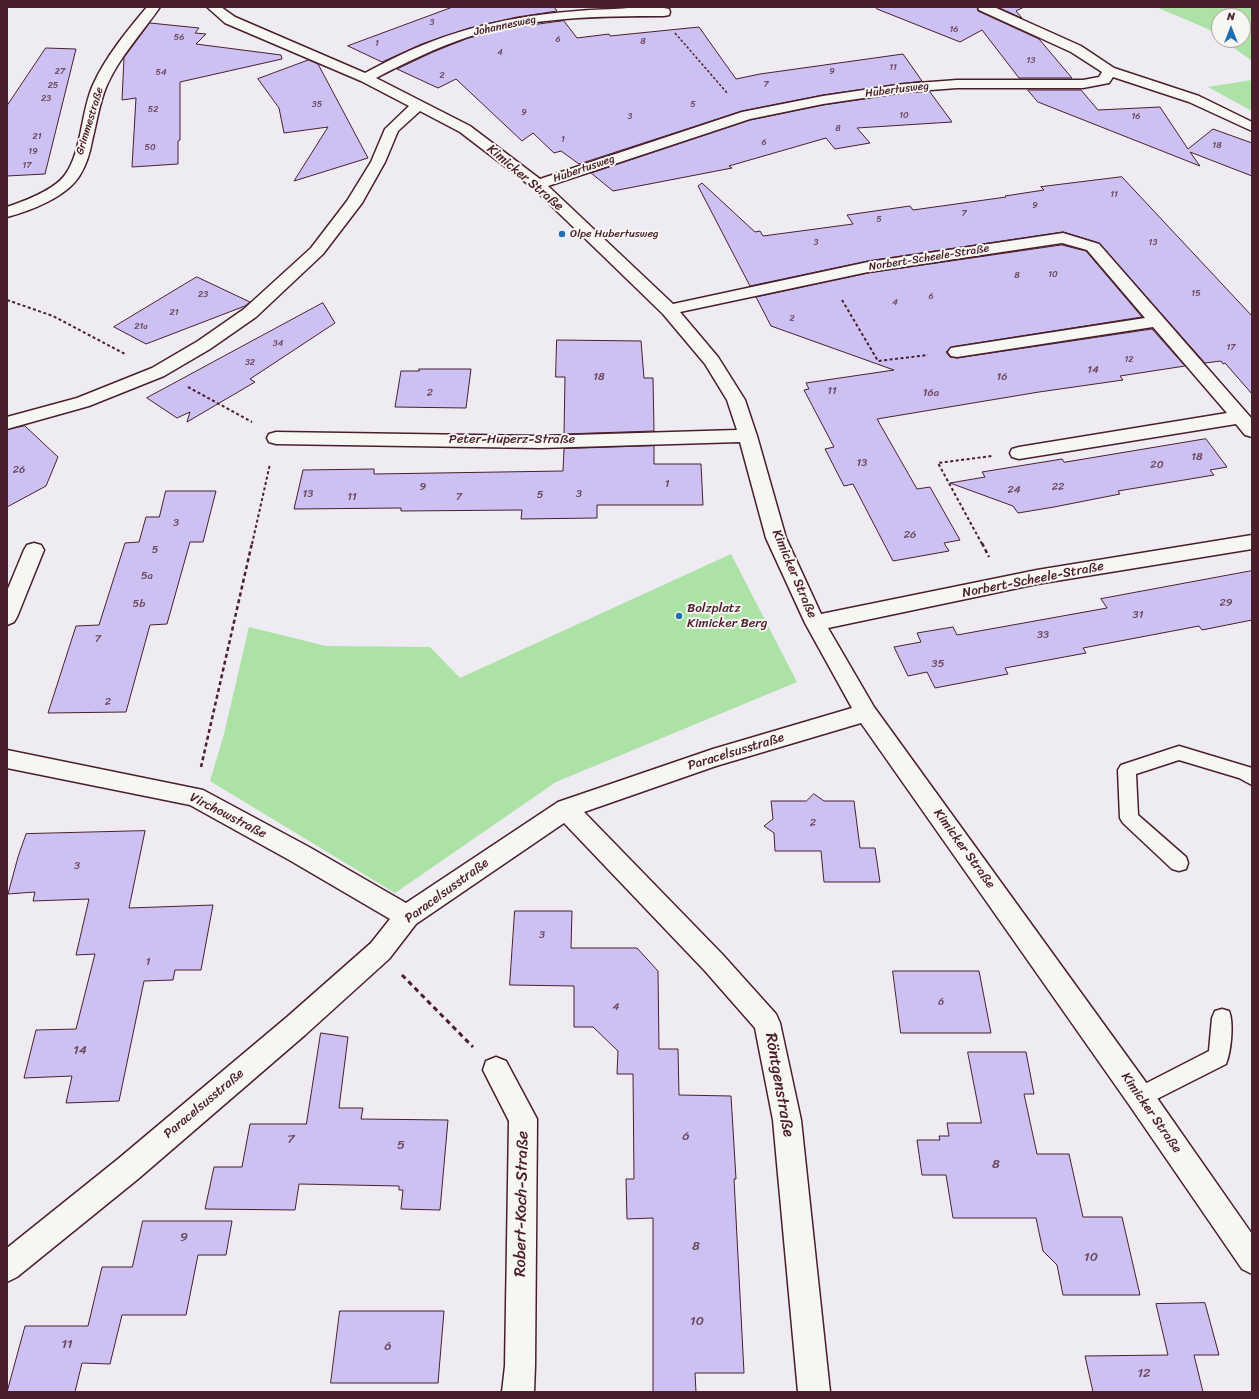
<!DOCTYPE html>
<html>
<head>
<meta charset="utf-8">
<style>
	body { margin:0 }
	#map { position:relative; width:1259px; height:1399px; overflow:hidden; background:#eeebf2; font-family:Sriracha,sans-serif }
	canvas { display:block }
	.frame { position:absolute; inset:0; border:8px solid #4a1f2b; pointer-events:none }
	.north { position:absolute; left:1211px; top:8px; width:40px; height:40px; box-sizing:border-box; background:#f6f6f2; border:1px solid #b1a0a2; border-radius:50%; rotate:0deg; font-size:11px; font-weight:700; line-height:16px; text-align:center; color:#4a1f2b }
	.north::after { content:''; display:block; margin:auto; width:14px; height:18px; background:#1f6fb2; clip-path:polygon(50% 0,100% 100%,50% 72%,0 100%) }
</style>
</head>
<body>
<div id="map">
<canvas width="1259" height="1399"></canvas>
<div class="frame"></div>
<div class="north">N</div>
</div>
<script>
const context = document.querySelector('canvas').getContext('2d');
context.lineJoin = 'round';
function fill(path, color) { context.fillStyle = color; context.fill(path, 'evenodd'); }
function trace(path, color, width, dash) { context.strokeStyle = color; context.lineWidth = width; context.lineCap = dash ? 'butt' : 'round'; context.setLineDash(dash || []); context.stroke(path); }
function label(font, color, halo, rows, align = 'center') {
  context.font = font + ' Sriracha,sans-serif'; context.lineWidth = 4; context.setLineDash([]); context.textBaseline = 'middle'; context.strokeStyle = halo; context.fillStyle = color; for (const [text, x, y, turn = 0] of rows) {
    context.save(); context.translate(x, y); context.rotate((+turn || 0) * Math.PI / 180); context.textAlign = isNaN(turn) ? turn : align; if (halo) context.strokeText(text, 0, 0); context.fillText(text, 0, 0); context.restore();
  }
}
const green = new Path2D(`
	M1156,7H1252V61L1223,40H1243V16H1219V37L1208,29Z
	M1252,80V111L1208,87Z
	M731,554L797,682L556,782L395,893L210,781L224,734L249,627L326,646L430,647L460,678Z`);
const building = new Path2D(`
	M453,7H554L557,11L517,17L469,28L422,44L382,62L348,46Z
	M877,7H977L978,11L1039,39L1072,78H1019L982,30L960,42L877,9Z
	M998,7H1024L1016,11L1022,18Z
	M564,21L577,38L609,34L610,36L699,27L736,79L760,74L903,54L922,81L823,95L742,111L579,164L561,151L554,153L533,133L522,141L456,79L438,88L397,69L433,52L468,38L516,27Z
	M150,23L199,28L195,33L206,34L196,44L281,55L282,59L180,82V140L178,141V164L132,167L136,98L122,100L124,58Z
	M46,48L76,49L45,174L7,176V106Z
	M309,60L318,64L368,158L294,181L328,127L284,133L279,108L258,79Z
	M1028,90H1081L1098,110L1160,107L1188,149L1213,129L1252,143V176L1190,152L1200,166L1038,102Z
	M930,92L952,122L857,128L870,143L835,149L826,138L729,166L732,168L613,191L591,173L750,120L823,105L904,93Z
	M1122,177L1252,316V394L1225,363L1223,364L1221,361L1205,363L1099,243L1063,232L868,261L750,286L698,186L702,183L755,232L760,231L763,236L853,224L847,215L910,206L913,210L1006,197L1005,196L1044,190L1041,187Z
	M1062,245L1086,251L1142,317L951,347L946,352L950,357L957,358L1152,329L1185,366L1120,376L1123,380L1039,392L877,419L917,489L930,487L960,540L944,543L949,551L893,561L853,484L844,486L825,449L834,447L804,390L809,389L806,383L894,370L771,326L756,297L868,273Z
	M197,277L250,302L245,306L146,344L114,327Z
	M323,303L335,323L250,379L255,382L187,422L190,412L177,418L147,398Z
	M557,340L641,341L644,378H653L654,431L564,434L565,377H556Z
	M419,369H471L466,408L395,407L401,371H419Z
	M25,426L58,457L46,486L7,507V430Z
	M1206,439L1227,467L1210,470L1214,475L1118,491L1120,494L1054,507L1018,513L1013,506L950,483L985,477L982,472L1062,459L1064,462Z
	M654,446V464H701L703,505H597V518L521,519L522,510L401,511V508L294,509L303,470L374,469V474L563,471L564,449Z
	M166,491H216L203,542H190L167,624L150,625L126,712L48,713L76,626L99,625L125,543L139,542L146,517H159Z
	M1252,571V620L1202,630L1199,626L1083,648L1086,653L1005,668L1008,674L935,688L927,672L908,676L894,647L921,642L917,633L953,627L957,635L1107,608L1101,599Z
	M814,794L824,801H854L860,848H875L880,882H824L821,851H775L774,833L764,826L773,819L771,801H806Z
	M145,831L129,908L213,905L201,970H175L173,980L144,981L119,1101L66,1103L72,1076L24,1078L36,1030L76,1029L95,954L76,955L89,899L33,901L35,892L8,894L18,857L26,834Z
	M515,911H572L571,948H637L658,971L659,1049H678L679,1095L731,1096L736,1179H734L744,1373H695L696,1392H653V1218L627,1219L626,1179H634L633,1074H617L618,1051L593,1027H574V986L510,985Z
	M893,971H979L991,1033H901Z
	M321,1033L348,1037L339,1108H363L361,1119L448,1120L440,1210L401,1209L403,1190H399V1186L299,1184L295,1210L205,1209L214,1167H242L250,1124H306Z
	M968,1052H1026L1034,1094H1024L1037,1154H1069L1083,1217H1122L1140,1295H1063L1057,1265L1043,1251L1036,1218H953L946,1175H922L917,1140H940L939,1136H949L947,1123H981Z
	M143,1221H232L226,1255H198L186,1315H122L110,1364L82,1363L75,1392H7L25,1326H88L102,1267H132Z
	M1205,1303L1219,1355H1194L1203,1392H1093L1085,1356L1168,1355L1156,1304Z
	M340,1311H444L438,1383H331Z`);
const pathFar3 = new Path2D(`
	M675,33L728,94`);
const pathFar2 = new Path2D(`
	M7,300L53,316L125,354
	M842,300L878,361L928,355
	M188,387L252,422
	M252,544L270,464
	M982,544L938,463L992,456`);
const pathFar1 = new Path2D(`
	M982,543L989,557
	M201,767L252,543`);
const path = new Path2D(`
	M402,975L473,1047`);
const lane = new Path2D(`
	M1179,746L1252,768V785L1239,778L1179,760L1136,774L1138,815L1186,857L1188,863L1186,869L1179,871L1172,869L1123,823L1120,818L1118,770L1121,765Z
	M1222,1009L1229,1011C1234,1023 1231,1052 1226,1064L1147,1104L1140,1107L1133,1104L1129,1097L1133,1090L1209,1051L1212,1018L1215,1011Z`);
const street = new Path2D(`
	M147,7H160C142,33 120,56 107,85C99,103 97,122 92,141C90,153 86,165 80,175C67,197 30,211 7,217V207C25,201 54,190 65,175C82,152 81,111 93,85C106,56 127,31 147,7Z
	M207,7H221L235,17L365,73C384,63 403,53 423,45C484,20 549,11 614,9C631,8 652,5 669,9L670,12L669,15L664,16C599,16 531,17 468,37C436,48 406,62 376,78L470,126L540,179L742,112L823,96L904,84L957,80H1083L1099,77L1102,72L1071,52L979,10L978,7H994L1081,46L1114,68L1199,96L1252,122V131L1189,102L1113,77L1109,83L1083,88H957L904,92L823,104L750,119L548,186L673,304L868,262L1063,233L1099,244L1252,419V437L1245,435L1236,424L1019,459L1012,457L1010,453L1012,449L1019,447L1227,413L1153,327L957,357L951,356L948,352L951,348L957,347L1145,318L1087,250L1062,243L868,272L680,312L718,357L745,400L757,436L786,538L821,614L1037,570L1252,535V549L1037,584L828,628L874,707L1150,1088L1252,1234V1274L1242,1269L1130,1106L861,723L716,766L584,812L723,955L776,1014L780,1023L801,1120L830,1392H798L773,1120L755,1028L705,971L564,823L416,924L389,959L305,1035L138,1179L17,1277L7,1282V1248L118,1159L287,1017L371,943L390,919L291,861L190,805L7,768V750L203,790L309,847L406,903L558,802L713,749L852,708L805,623L766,538L740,442L541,448L276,444L269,442L267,438L269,434L276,432L541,436L737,430L727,400L705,364L663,314L533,188L460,132L420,111L398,131L385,162L362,203L323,254L256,317L210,349L164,376L89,406L7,429V417L77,398L152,368L198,341L244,309L311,248L347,201L371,162L385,129L409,106L361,81L225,23Z
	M34,543L41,545L44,550L17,617L14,622L7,625V591L24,550L27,545Z
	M496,1057L506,1061L537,1119L535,1366L534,1392H502L505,1366L509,1121L483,1070L486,1061Z`);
const markers = [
	[562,234,4,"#1f6fb2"],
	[679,616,4,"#1f6fb2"]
];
const farNumbernames = [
	["3",432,23],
	["16",954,30],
	["56",179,38],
	["6",558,40],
	["8",643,42],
	["1",377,44],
	["4",500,53],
	["13",1031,61],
	["11",893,68],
	["27",60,72],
	["9",832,72],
	["54",161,73],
	["2",442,76],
	["7",766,85],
	["25",53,86],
	["23",46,99],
	["35",317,105],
	["5",693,105],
	["52",153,110],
	["9",524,113],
	["10",904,116],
	["3",630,117],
	["16",1136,117],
	["8",838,129],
	["21",37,137],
	["1",563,140],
	["6",764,143],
	["18",1217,146],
	["50",150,148],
	["19",33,152],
	["17",27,166],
	["11",1114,195],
	["9",1035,206],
	["7",964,214],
	["5",879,220],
	["3",816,243],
	["13",1153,243],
	["10",1053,275],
	["8",1017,276],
	["15",1196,294],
	["23",203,295],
	["6",931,297],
	["4",895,303],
	["21",174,313],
	["2",792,319],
	["21a",141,327],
	["34",278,344],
	["17",1231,348],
	["12",1129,360],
	["32",250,363]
];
const farStreetnames = [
	["Johannesweg",505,26,-12],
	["Hubertusweg",897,90,-7],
	["Grimmestraße",90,121,-73],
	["Hubertusweg",584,169,-19],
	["Norbert-Scheele-Straße",929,258,-9]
];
const farPoinames = [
	["Olpe Hubertusweg",570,234]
];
const numberNames = [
	["14",1093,370],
	["18",599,377],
	["16",1002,377],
	["11",832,391],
	["2",430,393],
	["16a",931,393],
	["18",1197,457],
	["13",862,463],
	["20",1157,465],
	["26",19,470],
	["1",667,484],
	["9",423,487],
	["22",1058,487],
	["24",1014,490],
	["13",308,494],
	["3",579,494],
	["5",540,495],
	["11",352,497],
	["7",459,497],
	["3",176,523],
	["26",910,535],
	["5",155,550],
	["5a",147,576],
	["29",1226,603],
	["5b",139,604],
	["31",1138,615],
	["33",1043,635],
	["7",98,639],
	["35",938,664],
	["2",108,702],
	["2",813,823],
	["3",77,866],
	["3",542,935],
	["1",148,962],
	["6",941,1002],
	["4",616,1007]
];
const streetNames = [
	["Kimicker Straße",525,178,40],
	["Peter-Huperz-Straße",512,440],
	["Kimicker Straße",794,574,67],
	["Norbert-Scheele-Straße",1033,580,-11],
	["Paracelsusstraße",736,752,-17],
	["Virchowstraße",228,816,27],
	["Kimicker Straße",964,849,54],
	["Paracelsusstraße",447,891,-36],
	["Paracelsusstraße",204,1104,-40],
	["Kimicker Straße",1151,1113,55]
];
const poiNames = [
	["Bolzplatz",687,609],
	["Kimicker Berg",687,624]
];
const nearNumbernames = [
	["14",80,1051],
	["6",686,1137],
	["7",291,1140],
	["5",401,1146],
	["8",996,1165],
	["9",184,1238],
	["8",696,1247],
	["10",1091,1258],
	["10",697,1322],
	["11",67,1345],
	["6",388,1347],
	["12",1144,1374]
];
const nearStreetnames = [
	["Röntgenstraße",779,1085,80],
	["Robert-Koch-Straße",522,1204,-89]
];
fill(green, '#ace2a5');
fill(building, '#cdc1f3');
trace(building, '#4a1f2b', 1);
trace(lane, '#4a1f2b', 3);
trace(street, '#4a1f2b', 3);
trace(pathFar3, '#4a1f2b', 1.5, [2.5, 2]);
trace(pathFar2, '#4a1f2b', 2, [3, 2.5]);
trace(pathFar1, '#4a1f2b', 2.5, [4, 3]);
trace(path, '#4a1f2b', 3, [5, 4]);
fill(lane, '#f6f6f2');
fill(street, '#f6f6f2');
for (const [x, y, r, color] of markers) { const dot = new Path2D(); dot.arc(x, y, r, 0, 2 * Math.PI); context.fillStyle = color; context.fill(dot); trace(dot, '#f6f6f2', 1.5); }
label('9px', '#6b485d', null, farNumbernames);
label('11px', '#4a1f2b', '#f6f6f2', farStreetnames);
label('11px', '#4a1f2b', '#f6f6f2', farPoinames, 'left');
label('11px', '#6b485d', null, numberNames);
label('13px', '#4a1f2b', '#f6f6f2', streetNames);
label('13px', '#4a1f2b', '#f6f6f2', poiNames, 'left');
label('13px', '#6b485d', null, nearNumbernames);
label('16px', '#4a1f2b', '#f6f6f2', nearStreetnames);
</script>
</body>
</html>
